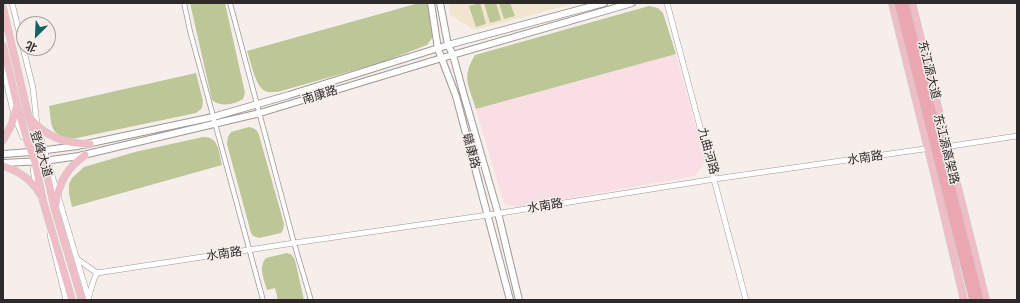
<!DOCTYPE html>
<html>
<head>
<meta charset="utf-8">
<style>
	body { margin:0 }
	#map { position:relative; width:1020px; height:303px; overflow:hidden; background:#f6eeeb; font-family:"Alegreya Sans","Noto Sans SC",sans-serif }
	canvas { display:block }
	.frame { position:absolute; inset:0; border:4px solid #2d2a29; pointer-events:none }
	.north { position:absolute; left:16px; top:16px; width:40px; height:40px; box-sizing:border-box; background:#f6eeeb; border:1px solid #a6a09d; border-radius:50%; rotate:204deg; font-size:11px; font-weight:700; line-height:16px; text-align:center; color:#2d2a29 }
	.north::after { content:''; display:block; margin:auto; width:14px; height:18px; background:#136363; clip-path:polygon(50% 0,100% 100%,50% 72%,0 100%) }
</style>
</head>
<body>
<div id="map">
<canvas width="1020" height="303"></canvas>
<div class="frame"></div>
<div class="north">北</div>
</div>
<script>
const context = document.querySelector('canvas').getContext('2d');
context.lineJoin = 'round';
function fill(path, color) { context.fillStyle = color; context.fill(path, 'evenodd'); }
function trace(path, color, width, dash) { context.strokeStyle = color; context.lineWidth = width; context.lineCap = dash ? 'butt' : 'round'; context.setLineDash(dash || []); context.stroke(path); }
function label(font, color, halo, rows, align = 'center') {
  context.font = font + ' "Alegreya Sans","Noto Sans SC",sans-serif'; context.lineWidth = 3; context.setLineDash([]); context.textBaseline = 'middle'; context.strokeStyle = halo; context.fillStyle = color; for (const [text, x, y, turn = 0] of rows) {
    context.save(); context.translate(x, y); context.rotate((+turn || 0) * Math.PI / 180); context.textAlign = isNaN(turn) ? turn : align; if (halo) context.strokeText(text, 0, 0); context.fillText(text, 0, 0); context.restore();
  }
}
const education = new Path2D(`
	M448,3H576L475,30L451,16Z`);
const medical = new Path2D(`
	M676,54L705,162L695,176L518,207L504,204L476,109Z`);
const green = new Path2D(`
	M190,3H225L245,93L243,99C234,105 220,107 212,100Z
	M419,3H430L435,34L427,45L383,62L281,91C275,92 270,93 265,91C255,86 251,61 247,51Z
	M480,3L486,24L476,27L469,6Z
	M484,3H496L501,20L490,23Z
	M499,3H510L515,16L504,19Z
	M649,6L658,8L663,13L676,54L476,109C469,86 461,78 475,55Z
	M196,73L203,101L202,108L196,113L72,139C49,135 52,126 49,106Z
	M249,127C255,128 257,130 259,135L284,224L283,230L281,233L259,238L253,236L251,233L227,144L228,137L231,132Z
	M203,137C219,136 219,153 222,165L72,207L69,194V184L72,178L84,167L135,152Z
	M287,253L292,255L295,260L304,300H278L275,288L267,290C264,279 258,267 266,258Z`);
const minor = new Path2D(`
	M184,3L190,31L263,300
	M230,3L294,243L311,300`);
const tertiary = new Path2D(`
	M12,3L33,88L37,125L89,300
	M667,3L746,300
	M3,68L14,115L23,137
	M945,147L1017,136
	M33,169L36,187
	M50,235L66,300
	M77,259L97,273L294,243L488,215L715,179L931,148
	M89,296L94,279L97,273`);
const secondary = new Path2D(`
	M431,3L438,49L456,96L510,300
	M440,3L448,45L453,55L463,92L498,213L519,300
	M3,154L31,152L77,146L213,117L289,95L448,45L604,3
	M3,163L44,161L79,156L260,113L442,58L632,3`);
const primary = new Path2D(`
	M892,3L934,173L964,300
	M912,3L986,300
	M3,8L28,115L44,161L55,210L82,300
	M3,46L17,105L25,134L35,162L43,201L72,300
	M31,119C46,137 67,144 90,144
	M3,140L12,124L16,108
	M3,166C19,171 32,180 40,194
	M56,204C58,183 68,167 85,155`);
const trunkBridge = new Path2D(`
	M898,3L973,300
	M905,3L980,300`);
const streetNames = [
	["东江源大道",929,70,76],
	["南康路",320,95,-17],
	["东江源高架路",946,149,76],
	["赣康路",471,151,75],
	["九曲河路",708,151,75],
	["登峰大道",41,154,73],
	["水南路",865,158,-8],
	["水南路",545,206,-9],
	["水南路",224,254,-8]
];
fill(education, '#f1e5d0');
fill(medical, '#f9dfe4');
fill(green, '#bcc697');
trace(minor, '#9f9895', 5.5);
trace(tertiary, '#9f9895', 6);
trace(secondary, '#9f9895', 8);
trace(primary, '#cdcccc', 8);
trace(minor, '#fff', 4);
trace(tertiary, '#fff', 5);
trace(secondary, '#fff', 6);
trace(primary, '#efbdc5', 7);
trace(trunkBridge, '#cdcccc', 8, []);
trace(trunkBridge, '#eaa7b2', 7);
label('12px', '#2d2a29', '#f6eeeb', streetNames);
</script>
</body>
</html>
